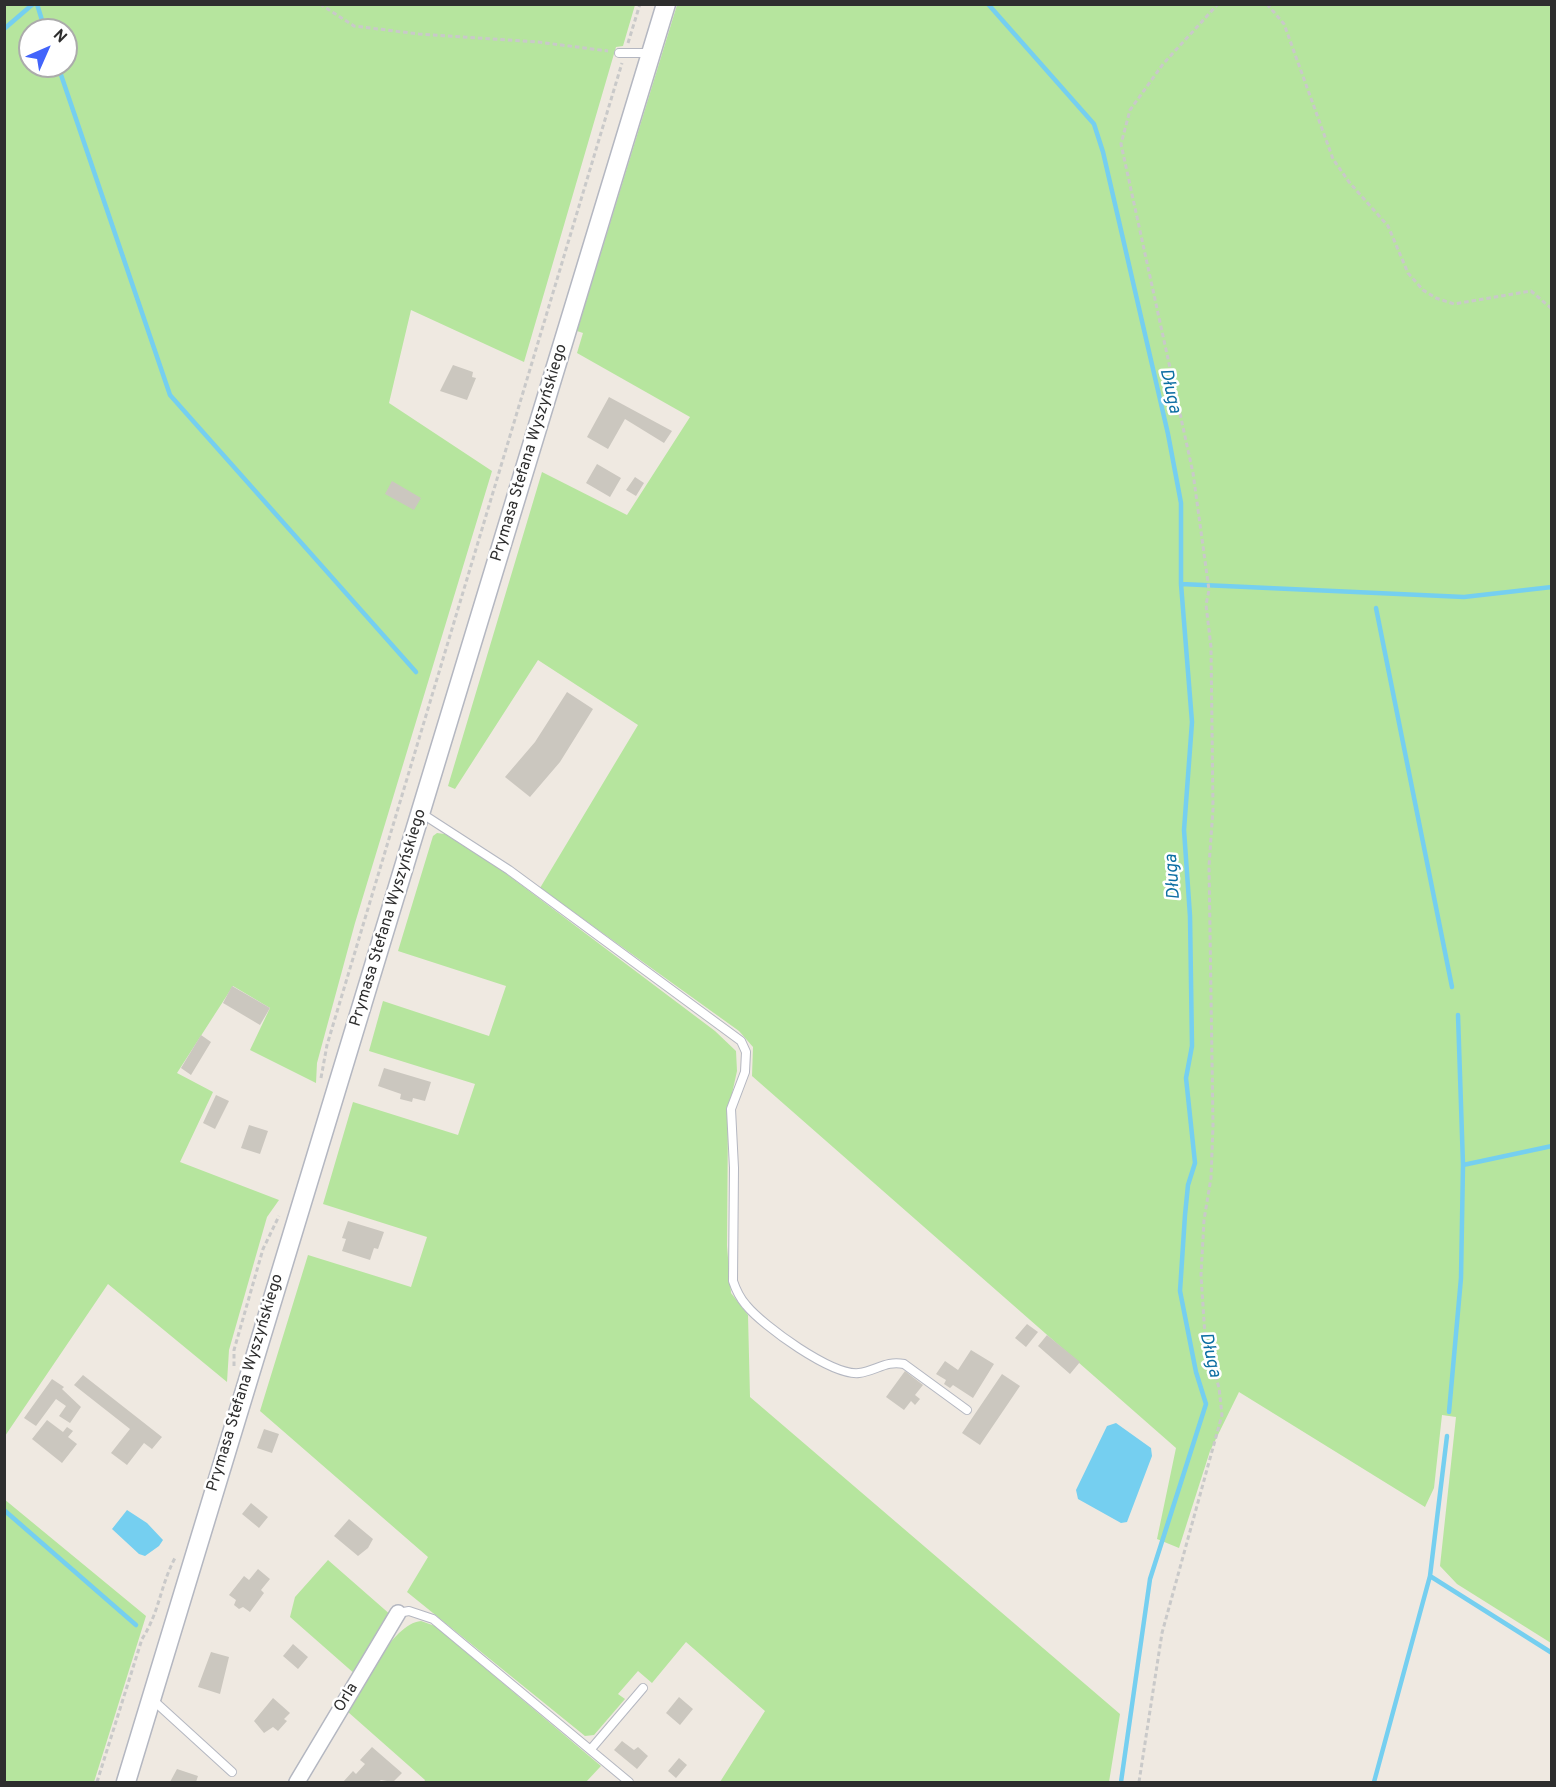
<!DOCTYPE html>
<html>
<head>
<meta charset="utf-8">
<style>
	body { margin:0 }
	#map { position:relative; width:1556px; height:1787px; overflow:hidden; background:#efe9e1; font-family:Overpass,sans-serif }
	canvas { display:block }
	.frame { position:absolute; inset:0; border:6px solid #2e2e2e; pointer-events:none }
	.north { position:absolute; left:18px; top:18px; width:60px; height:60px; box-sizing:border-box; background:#fff; border:2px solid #ababab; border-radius:50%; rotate:45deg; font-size:16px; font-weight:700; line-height:24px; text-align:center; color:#2e2e2e }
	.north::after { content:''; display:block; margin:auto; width:21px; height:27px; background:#4264fb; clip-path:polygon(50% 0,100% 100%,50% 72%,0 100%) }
</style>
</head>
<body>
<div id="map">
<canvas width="1556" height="1787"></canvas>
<div class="frame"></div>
<div class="north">N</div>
</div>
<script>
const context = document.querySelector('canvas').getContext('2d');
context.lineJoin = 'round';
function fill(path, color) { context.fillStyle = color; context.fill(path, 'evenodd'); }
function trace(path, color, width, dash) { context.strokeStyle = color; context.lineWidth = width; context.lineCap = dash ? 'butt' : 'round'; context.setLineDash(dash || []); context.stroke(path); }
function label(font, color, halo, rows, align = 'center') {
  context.font = font + ' Overpass,sans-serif'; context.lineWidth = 5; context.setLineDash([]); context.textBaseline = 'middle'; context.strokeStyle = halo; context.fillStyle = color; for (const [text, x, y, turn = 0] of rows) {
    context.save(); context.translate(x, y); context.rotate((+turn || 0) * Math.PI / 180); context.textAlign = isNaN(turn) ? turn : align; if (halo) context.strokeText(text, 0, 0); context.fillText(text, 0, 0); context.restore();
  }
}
const green = new Path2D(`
	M5,5H635L623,46L616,47L524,362L411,310L389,403L492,471L355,923L317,1063L316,1083L250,1050L270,1008L233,986L177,1073L213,1092L180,1162L279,1200L267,1217L229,1350L227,1382L108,1284L5,1436ZM30,30H66V66H30Z
	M677,5H1551V1643L1457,1584L1440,1566L1456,1417L1442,1415L1434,1488L1425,1507L1239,1392L1210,1451L1179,1548L1157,1539L1176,1448L752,1076L753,1047L739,1031L540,888L638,725L538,660L455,789L448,786L542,472L627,515L690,417L577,353L583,333L577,331Z
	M437,833L445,834L496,866L715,1031L736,1051L737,1071L728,1112L727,1246L731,1293L748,1315L750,1397L1120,1714L1109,1782H720L765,1711L686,1642L652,1683L638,1671L618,1694L625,1699L594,1735L585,1736L407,1592L428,1557L260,1411L308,1255L411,1287L427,1237L323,1204L353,1102L458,1135L475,1084L369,1051L383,1001L489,1036L506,986L398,951L433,836Z
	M4,1499L146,1616L94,1782H5Z
	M328,1560L392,1616L356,1675L290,1617L295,1597Z
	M421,1621L435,1626L601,1766L586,1782H424L425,1780L348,1712C363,1688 391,1624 421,1621Z`);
const water = new Path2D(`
	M1116,1423L1151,1448L1152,1456L1127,1522L1121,1523L1078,1499L1076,1490L1107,1426Z
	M127,1510L147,1523L163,1540L159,1546L145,1556L139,1554L112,1529Z`);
const stream = new Path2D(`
	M37,4L45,30
	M988,4L1094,124L1103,152L1168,434L1181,503V584L1192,722L1184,830L1190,916L1192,1046L1186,1078L1195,1163L1188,1185L1185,1215L1180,1291L1196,1372L1206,1404L1150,1579L1121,1782
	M4,29L33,4
	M58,66L170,395L416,672
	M1181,584L1464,597L1552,587
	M1376,608L1452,987
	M1463,1165L1552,1146
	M1449,1412L1461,1278L1463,1165L1458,1015
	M4,1510L136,1625
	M1430,1576L1552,1653
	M1374,1782L1430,1576L1447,1436`);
const building = new Path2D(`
	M453,365L473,372L472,377L476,378L467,400L440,391Z
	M609,397L672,431L664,443L625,419L608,449L587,437Z
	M597,464L621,478L610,497L586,483Z
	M635,477L644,483L636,496L626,490Z
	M392,481L421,498L414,510L385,494Z
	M567,692L593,709L560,762L530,797L505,777L535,742Z
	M232,986L270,1008L260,1025L223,1003Z
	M201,1035L211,1042L191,1075L181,1068Z
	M384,1068L431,1082L425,1101L413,1098L412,1102L400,1099L401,1094L378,1086Z
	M216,1095L229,1101L215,1129L203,1123Z
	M249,1125L268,1131L260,1154L241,1148Z
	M348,1221L384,1232L378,1249L374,1248L370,1260L342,1251L346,1239L342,1238Z
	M1027,1324L1038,1332L1026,1347L1015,1338Z
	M1047,1335L1080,1362L1070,1374L1038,1346Z
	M971,1350L994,1364L973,1398L953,1385L950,1388L944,1384L946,1380L936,1374L945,1361L958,1370Z
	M905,1371L923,1385L915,1395L920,1399L915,1405L911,1401L904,1410L886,1397Z
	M1002,1374L1020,1386L980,1445L962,1433Z
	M83,1375L162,1437L152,1449L144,1443L127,1465L111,1453L130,1429L74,1385Z
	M52,1379L64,1387L62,1389L81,1407L70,1423L59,1416L66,1406L56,1399L36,1426L24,1418Z
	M47,1420L63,1432L67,1427L73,1431L68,1437L77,1444L62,1463L32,1439Z
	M264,1429L279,1434L272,1453L257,1448Z
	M251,1503L268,1517L259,1528L242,1514Z
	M349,1519L373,1539L368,1548L358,1556L334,1536Z
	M258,1569L270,1579L261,1590L264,1593L250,1612L243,1607L239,1609L234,1605L236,1600L229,1595L244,1576L249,1580Z
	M293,1644L308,1657L298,1669L283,1656Z
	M211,1652L229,1657L220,1694L198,1687Z
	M679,1697L693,1709L680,1725L666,1713Z
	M273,1698L290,1713L284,1719L287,1721L278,1731L273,1727L264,1733L254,1721Z
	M622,1741L634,1750L638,1747L648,1756L637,1769L614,1750Z
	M372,1747L402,1773L393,1782L381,1780L378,1782H343L353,1771L356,1774L365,1764L360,1760Z
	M679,1758L687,1765L676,1778L668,1771Z
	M177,1769L198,1776L196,1782H170Z`);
const path = new Path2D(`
	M320,4L354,26L419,34L538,42L608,51
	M1267,4L1284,24L1333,159L1349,182L1388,226L1408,273L1423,290L1436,298L1454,304L1531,291L1552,309
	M628,43L640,4
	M321,1078L327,1045L622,63
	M234,1366V1350L263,1249L279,1216
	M97,1782L142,1639C160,1611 160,1586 175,1558
	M1139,1782L1162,1633L1222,1415L1219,1388L1205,1336L1201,1275L1204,1220L1211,1178L1213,1125L1209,866L1213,809L1211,647L1206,605L1209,590L1193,473L1121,144L1130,110L1163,64L1218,4`);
const service = new Path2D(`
	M619,53H650
	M421,813L509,870L741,1041L746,1052L745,1072L731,1109L734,1168L733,1281C736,1290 739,1297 746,1305C763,1326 832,1376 859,1373C876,1371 886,1360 904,1364L967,1410
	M398,1613L409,1611L433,1619L629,1782
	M153,1700L232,1772
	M591,1749L643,1688`);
const minor = new Path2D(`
	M297,1782L398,1613`);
const tertiary = new Path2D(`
	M126,1782L666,4`);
const streetNames = [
	["Prymasa Stefana Wyszyńskiego",530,453,-73],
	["Prymasa Stefana Wyszyńskiego",389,918,-73],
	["Prymasa Stefana Wyszyńskiego",246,1383,-73],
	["Orla",347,1698,-59]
];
const waterNames = [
	["Długa",1169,391,77],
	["Długa",1174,877,-94],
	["Długa",1209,1355,77]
];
fill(green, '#b6e59e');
fill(water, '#75cff0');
trace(stream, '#75cff0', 4.5);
fill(building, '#cbc7bf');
trace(service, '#b4b7c1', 10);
trace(minor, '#b4b7c1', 18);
trace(tertiary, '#b4b7c1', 21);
trace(path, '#c9c9c9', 3, [4.5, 3]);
trace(service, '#fff', 8);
trace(minor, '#fff', 15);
trace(tertiary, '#fff', 18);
label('16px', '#2e2e2e', '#fff', streetNames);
label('italic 18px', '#0d6fa3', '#fff', waterNames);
</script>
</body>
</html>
